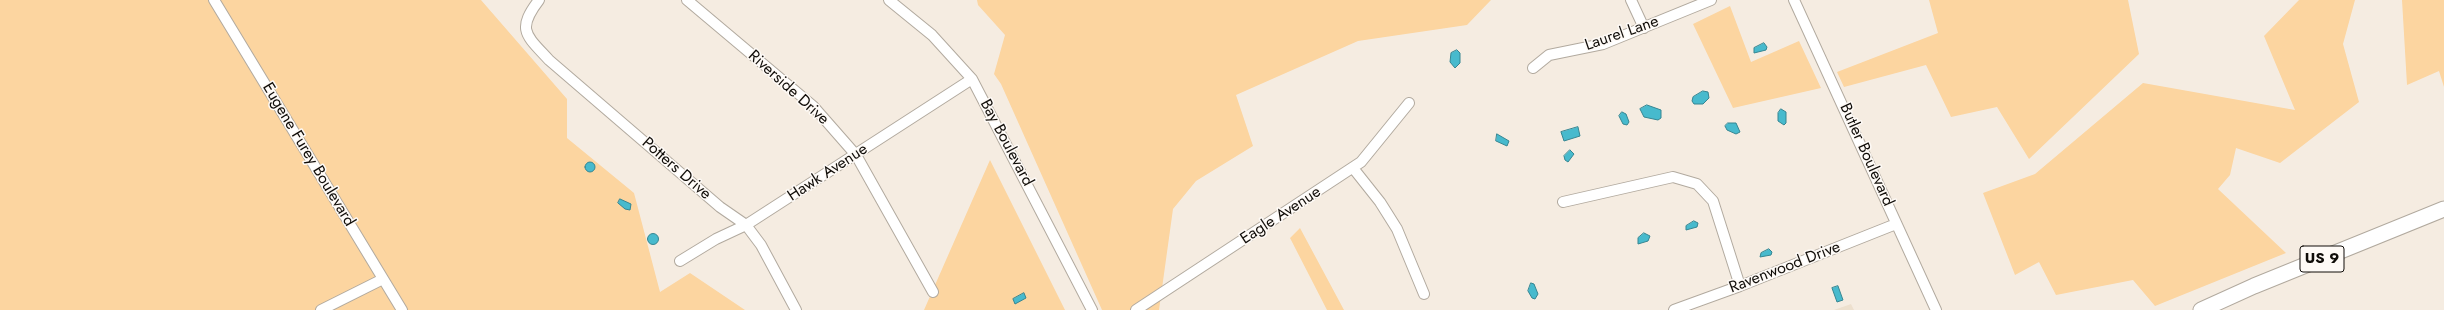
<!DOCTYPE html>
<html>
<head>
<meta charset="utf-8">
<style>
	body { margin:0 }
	canvas { display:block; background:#f5ece1 }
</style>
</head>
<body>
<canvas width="2444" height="310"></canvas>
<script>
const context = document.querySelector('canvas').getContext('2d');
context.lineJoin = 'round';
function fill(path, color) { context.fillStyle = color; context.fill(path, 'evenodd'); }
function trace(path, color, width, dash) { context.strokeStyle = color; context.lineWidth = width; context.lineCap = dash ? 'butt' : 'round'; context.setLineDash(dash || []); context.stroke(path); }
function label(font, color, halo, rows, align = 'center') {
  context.font = font + ' Jost,sans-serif'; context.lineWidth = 3; context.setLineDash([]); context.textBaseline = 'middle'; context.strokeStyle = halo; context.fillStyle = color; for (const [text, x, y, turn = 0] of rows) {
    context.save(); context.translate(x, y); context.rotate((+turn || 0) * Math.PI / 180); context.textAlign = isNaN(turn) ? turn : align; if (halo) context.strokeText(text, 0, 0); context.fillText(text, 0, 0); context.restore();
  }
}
const built = new Path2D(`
	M1851,304L1854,310H1834Z`);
const green = new Path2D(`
	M0,0H481L567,99V138L634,193L660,292L690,273L745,310H0Z
	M977,0H1491L1467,25L1358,41L1236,95L1253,146L1196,181L1173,209L1159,310H1102L1001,84L994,74L1005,35L978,5Z
	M1929,0H2128L2139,54L2029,159L1997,107L1951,117L1926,65L1844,87L1837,72L1938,33Z
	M2299,0H2355L2343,44L2359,102L2280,163L2236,148L2230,175L2218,189L2286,253L2155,306L2133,280L2056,295L2039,262L2015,275L1983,193L2035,174L2143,83L2295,110L2264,36Z
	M2402,0H2444V87L2439,71L2407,85Z
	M1730,6L1751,62L1799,41L1821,88L1733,108L1693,24Z
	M990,160L1065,310H924Z
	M1300,228L1344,310H1327L1290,238Z`);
const water = new Path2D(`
	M1764,43L1767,47L1766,50L1754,53V48Z
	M1457,50L1460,53V63L1455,68L1450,62L1451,53Z
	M1703,91L1708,92L1709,98L1703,104H1694L1692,101L1693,97Z
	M1647,105L1661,110V118L1658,120L1644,117L1640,109Z
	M1781,109L1786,112V123L1784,125L1778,121V113Z
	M1622,112L1626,114L1629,122L1627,125L1623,124L1619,116Z
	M1728,123H1736L1740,132L1736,134L1727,130L1725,126Z
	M1578,127L1580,136L1564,141L1561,132Z
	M1497,134L1509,141L1507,146L1496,141Z
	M1570,150L1574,154L1568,162L1565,160L1564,156Z
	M585 167a5 5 0 1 1 10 0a5 5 0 1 1-10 0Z
	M620,199L631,204L630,210L625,209L618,203Z
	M1694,221L1698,223L1697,227L1686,230V226Z
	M1644,233L1650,236L1648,241L1638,244V238Z
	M647.5 239a5.5 5.5 0 1 1 11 0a5.5 5.5 0 1 1-11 0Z
	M1769,249L1772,252L1771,255L1760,257L1761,253Z
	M1531,283L1534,284L1538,294L1535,299L1532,298L1528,291Z
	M1838,286L1843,300L1837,302L1832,288Z
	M1024,293L1026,298L1015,304L1013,299Z`);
const minor = new Path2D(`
	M214,0L402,310
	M539,0C516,30 526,35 549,60L720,207L746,225L761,245L796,310
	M687,0L813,106L856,155L933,292
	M889,0L932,35L972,79L1092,310
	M1631,0L1644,28
	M1794,0L1936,310
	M1533,68L1549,55L1603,44L1711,0
	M1353,168L1380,202L1397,229L1424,294
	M1563,202L1673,177L1697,184L1713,201L1740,286
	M680,261L716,239L746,225L972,79
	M321,310L383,279
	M1136,310L1361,162L1409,103
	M1674,310L1740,286L1896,224`);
const highway = new Path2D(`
	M2201,310L2254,286L2444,209`);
const shields = [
	[2322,259,44]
];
const shieldNames = [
	["US 9",2322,259]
];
const streetNames = [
	["Laurel Lane",1622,34,-19],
	["Riverside Drive",788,88,42],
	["Bay Boulevard",1006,143,62],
	["Eugene Furey Boulevard",308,155,59],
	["Butler Boulevard",1866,155,66],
	["Potters Drive",676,169,41],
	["Hawk Avenue",828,173,-33],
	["Eagle Avenue",1281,216,-33],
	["Ravenwood Drive",1785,268,-21]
];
fill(built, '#ede0ce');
fill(green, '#fcd5a0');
fill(water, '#47bacd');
trace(water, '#368692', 1);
trace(minor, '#b2aa9f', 12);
trace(highway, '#b2aa9f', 17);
trace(minor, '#fff', 10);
trace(highway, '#fff', 15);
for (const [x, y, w] of shields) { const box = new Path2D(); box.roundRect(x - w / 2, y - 13, w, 26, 3); context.fillStyle = '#fefaf6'; context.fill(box); trace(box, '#100d09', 1); }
label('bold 15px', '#100d09', null, shieldNames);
label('16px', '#100d09', '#fefaf6', streetNames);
</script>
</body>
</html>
